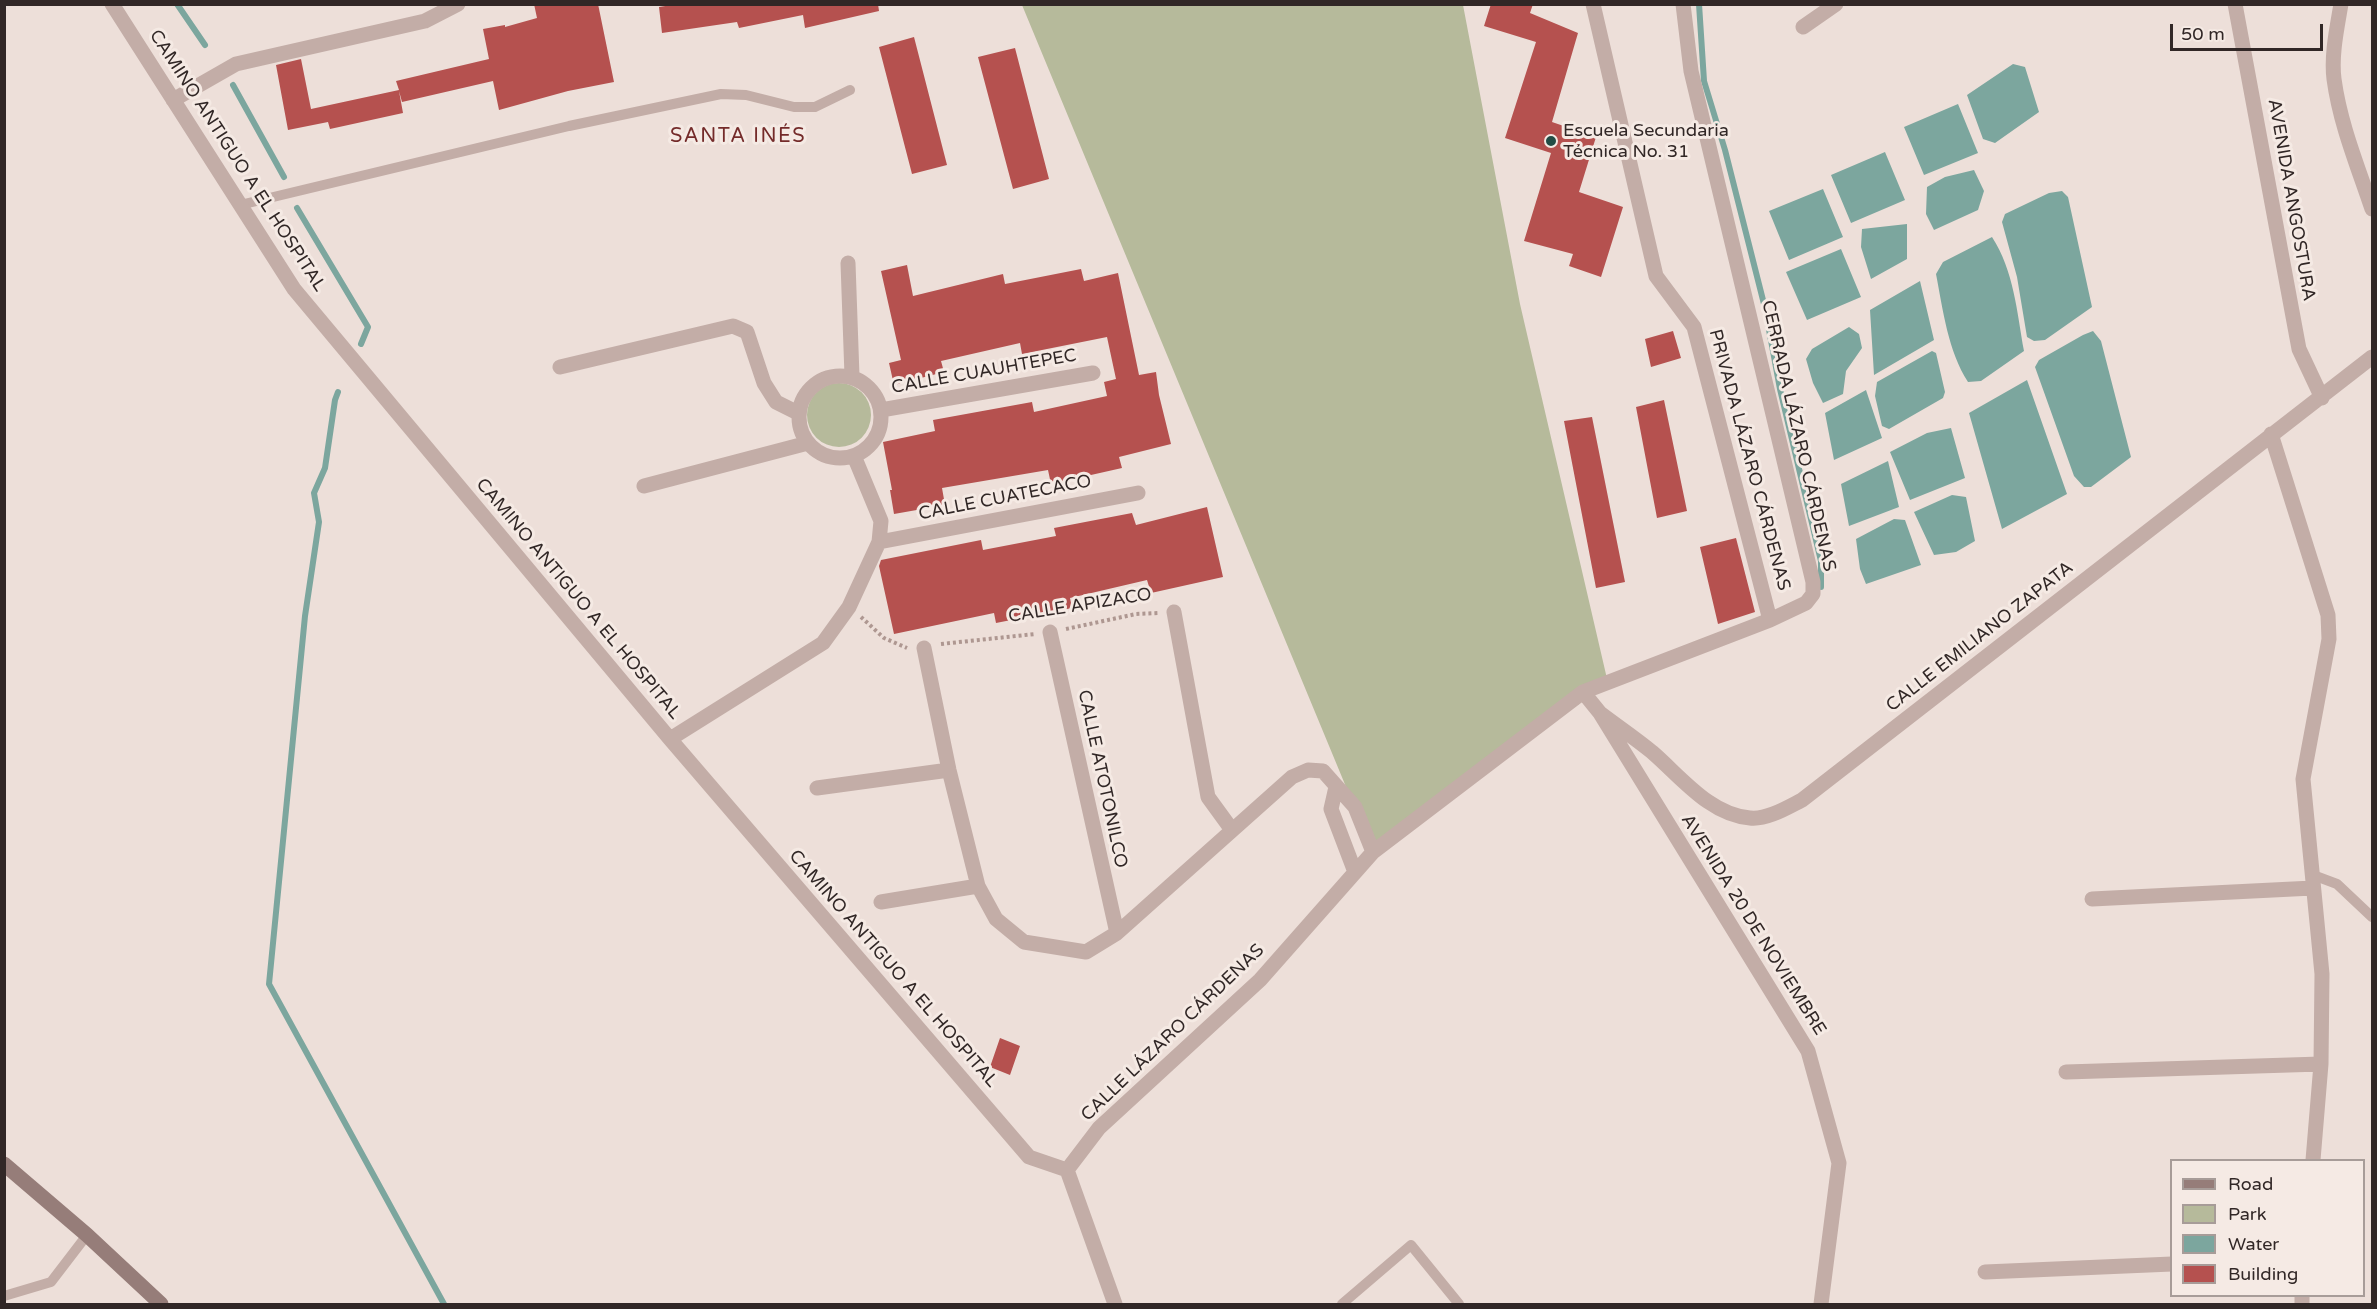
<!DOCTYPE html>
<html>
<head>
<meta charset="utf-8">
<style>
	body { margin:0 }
	#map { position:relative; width:2377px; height:1309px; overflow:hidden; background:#eddfd9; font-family:"Varela Round",sans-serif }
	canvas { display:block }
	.frame { position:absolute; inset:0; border:6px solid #312726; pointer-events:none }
	.legend { position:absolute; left:2170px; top:1159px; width:195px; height:138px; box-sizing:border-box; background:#f5eae4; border:2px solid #a79c98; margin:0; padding:8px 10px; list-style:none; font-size:18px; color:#312726 }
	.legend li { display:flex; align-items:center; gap:12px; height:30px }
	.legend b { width:30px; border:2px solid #a79c98 }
	.scale { position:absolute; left:2170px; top:24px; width:153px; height:27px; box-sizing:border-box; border:3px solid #312726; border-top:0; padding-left:8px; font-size:18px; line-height:21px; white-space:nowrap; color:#312726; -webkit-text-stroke:4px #f5eae4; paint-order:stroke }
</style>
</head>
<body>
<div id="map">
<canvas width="2377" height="1309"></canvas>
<div class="frame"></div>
<ul class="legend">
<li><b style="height:8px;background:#967d79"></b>Road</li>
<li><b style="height:16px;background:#b6ba9b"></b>Park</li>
<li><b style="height:16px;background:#7ca69e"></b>Water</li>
<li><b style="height:16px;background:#b5514f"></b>Building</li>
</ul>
<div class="scale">50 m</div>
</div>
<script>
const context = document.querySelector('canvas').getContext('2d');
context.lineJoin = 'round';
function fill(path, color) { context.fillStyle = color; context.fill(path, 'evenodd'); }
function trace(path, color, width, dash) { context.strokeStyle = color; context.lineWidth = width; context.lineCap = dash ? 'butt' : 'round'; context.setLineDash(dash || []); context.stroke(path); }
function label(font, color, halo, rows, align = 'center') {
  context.font = font + ' "Varela Round",sans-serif'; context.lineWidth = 6; context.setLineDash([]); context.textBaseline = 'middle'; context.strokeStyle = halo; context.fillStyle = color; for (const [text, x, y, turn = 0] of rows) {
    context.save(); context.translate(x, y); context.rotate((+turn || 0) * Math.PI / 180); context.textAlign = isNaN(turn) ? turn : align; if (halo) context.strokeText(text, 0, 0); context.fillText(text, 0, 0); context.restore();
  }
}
const green = new Path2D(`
	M1022,5H1463L1520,304L1608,683L1373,852Z
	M807 415a32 32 0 1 1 64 0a32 32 0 1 1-64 0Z`);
const water = new Path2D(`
	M2013,64L2025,67L2039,112L1995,143L1983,139L1967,95Z
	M1958,104L1978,153L1924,175L1904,127Z
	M1885,152L1905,200L1851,223L1831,175Z
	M1974,170L1984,191L1978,210L1934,230L1926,214L1927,187L1945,177Z
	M1823,189L1843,237L1789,260L1769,211Z
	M2062,191L2068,197L2092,307L2045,340L2034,341L2027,337L2017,277L2002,222L2005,214L2049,193Z
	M1907,224V259L1871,279L1861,247L1862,229Z
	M1992,237C2014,271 2017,312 2024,351L1981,381L1968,382C1948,351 1943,310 1936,274L1943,262Z
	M1841,249L1861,297L1807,320L1786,272Z
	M1920,281L1934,340L1874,375L1870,310Z
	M1849,327L1859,334L1862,348L1846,371L1843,394L1823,403L1813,383L1806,359L1812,349Z
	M2093,331L2101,341L2131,457L2091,487H2084L2074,476L2035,367L2039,360L2083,335Z
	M1932,351L1936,353L1945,392L1943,398L1889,429L1882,426L1875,396L1877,382Z
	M2027,380L2067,494L2002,529L1969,413Z
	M1866,390L1882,438L1834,460L1825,413Z
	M1951,428L1965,478L1910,500L1890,452L1927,433Z
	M1888,461L1899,507L1849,526L1841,484Z
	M1952,495L1966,497L1975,541L1956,552L1934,555L1914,512Z
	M1894,519L1905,520L1921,565L1866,584L1860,569L1856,539Z`);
const stream = new Path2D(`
	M177,4L205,45
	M1699,4L1704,81L1725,150L1765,308L1780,389L1821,561V587
	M233,85L284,177
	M297,208L368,327L361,344
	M338,392L335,400L325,468L314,493L319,522L305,616L269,984L444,1304`);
const building = new Path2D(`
	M534,4H598L614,82L568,91L499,110L493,81L402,102L399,91L403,113L330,129L328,122L288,130L276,65L301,59L311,109L399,90L396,81L489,59L483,29L505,25V27L537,18Z
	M678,4H878L879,11L805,28L803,15L739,28L737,22L662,33L659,7Z
	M1491,4H1533L1530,13L1578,33L1552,122L1596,137L1579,192L1623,207L1601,277L1569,266L1573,254L1524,241L1551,153L1505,138L1536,42L1484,26Z
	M914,37L947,165L912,174L879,47Z
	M1015,48L1049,179L1013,189L978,57Z
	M907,265L913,296L1003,274L1005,284L1081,269L1084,281L1118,273L1139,375L1156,372L1159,395L1171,444L1119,457L1122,468L1051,484L1048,470L942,488L945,505L894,514L890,490H892L883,442L935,431L933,420L1032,402L1034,412L1107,396L1104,382L1116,379L1107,337L1022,354L1020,343L941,361L944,372L894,385L889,363L901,360L881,271Z
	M1673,331L1681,358L1651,367L1645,339Z
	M1664,400L1687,511L1657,518L1636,407Z
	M1592,417L1625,582L1596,588L1564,421Z
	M1207,507L1223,577L1151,593L1147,580L1070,598L1072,608L996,623L994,613L894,634L879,566L881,560L981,540L983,550L1056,536L1054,528L1132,513L1136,525Z
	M1736,538L1755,612L1718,624L1700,547Z
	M1000,1038L1020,1046L1010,1075L990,1067Z`);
const path = new Path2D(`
	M861,617L884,638L907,648
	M1066,629L1136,614L1159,613
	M941,644L1035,634`);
const lane = new Path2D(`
	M240,205L569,126L721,94L746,95L794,107H815L850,90
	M2313,875L2337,884L2372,917
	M4,1296L51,1282L87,1235
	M1342,1304L1411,1245L1459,1304`);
const street = new Path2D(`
	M112,4L294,289L670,739L1029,1157L1067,1170
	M1593,4L1656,276L1694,327L1770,620
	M2235,4L2299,349L2322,398
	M2341,4C2337,28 2331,55 2334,79C2340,124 2358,167 2372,209
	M1803,27L1836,4
	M173,100L236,64L425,21L458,4
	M848,263L852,376
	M560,367L733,326L747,332L764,383L776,402L798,413
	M799 417a41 41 0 1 1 82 0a41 41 0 1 1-82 0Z
	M881,410L1093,373
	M2271,434L2328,615L2329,639L2303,779L2322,974L2321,1064L2313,1160
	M644,486L808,443
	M879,542L1138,493
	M1174,612L1208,797L1232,830
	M1050,632L1117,933
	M924,648L949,770L978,886L996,919L1024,942L1086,952L1117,933L1292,777L1308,770L1323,771L1355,807L1373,852
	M1583,692L1600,713L1808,1051L1839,1163L1821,1304
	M1600,713C1617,726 1635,738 1652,752C1681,777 1710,815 1750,818C1767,820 1788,807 1802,800L2372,357
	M670,739L823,643L849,607L879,542L881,521L854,456
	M1336,787L1331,809L1355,872
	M817,788L949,770
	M2092,899L2313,888
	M881,902L978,886
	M2066,1072L2321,1064
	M1067,1170L1099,1128L1260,980L1373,852L1583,692L1770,620L1806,603L1813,594V582L1691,71L1683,4
	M1067,1170L1115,1304
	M1985,1272L2172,1264
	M2302,1296V1304`);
const secondary = new Path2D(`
	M4,1164L87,1235L161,1304`);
const markers = [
	[1551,141,6,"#224c45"]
];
const poiNames = [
	["Escuela Secundaria",1563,131],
	["Técnica No. 31",1563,152]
];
const streetNames = [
	["CAMINO ANTIGUO A EL HOSPITAL",237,161,57],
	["AVENIDA ANGOSTURA",2291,200,80],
	["CALLE CUAUHTEPEC",984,372,-10],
	["CERRADA LÁZARO CÁRDENAS",1798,436,77],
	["PRIVADA LÁZARO CÁRDENAS",1749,460,75],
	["CALLE CUATECACO",1005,498,-11],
	["CAMINO ANTIGUO A EL HOSPITAL",578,599,50],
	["CALLE APIZACO",1080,606,-9],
	["CALLE EMILIANO ZAPATA",1980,637,-38],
	["CALLE ATOTONILCO",1102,779,78],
	["AVENIDA 20 DE NOVIEMBRE",1753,925,58],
	["CAMINO ANTIGUO A EL HOSPITAL",893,969,49],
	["CALLE LÁZARO CÁRDENAS",1173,1033,-44]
];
const neighbourhoodNames = [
	["SANTA INÉS",738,137]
];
fill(green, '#b6ba9b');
fill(water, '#7ca69e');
trace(stream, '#7ca69e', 6);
fill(building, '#b5514f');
trace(path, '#ae9791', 4, [3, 3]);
trace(lane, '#c3ada7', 10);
trace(street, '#c3ada7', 15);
trace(secondary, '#967d79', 15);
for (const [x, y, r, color] of markers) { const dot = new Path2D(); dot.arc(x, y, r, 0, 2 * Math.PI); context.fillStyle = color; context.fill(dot); trace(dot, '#f5eae4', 2); }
label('18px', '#312726', '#f5eae4', poiNames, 'left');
label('18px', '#312726', '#f5eae4', streetNames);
context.letterSpacing = '1.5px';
label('20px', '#742b2a', '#f5eae4', neighbourhoodNames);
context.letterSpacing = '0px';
</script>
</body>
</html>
